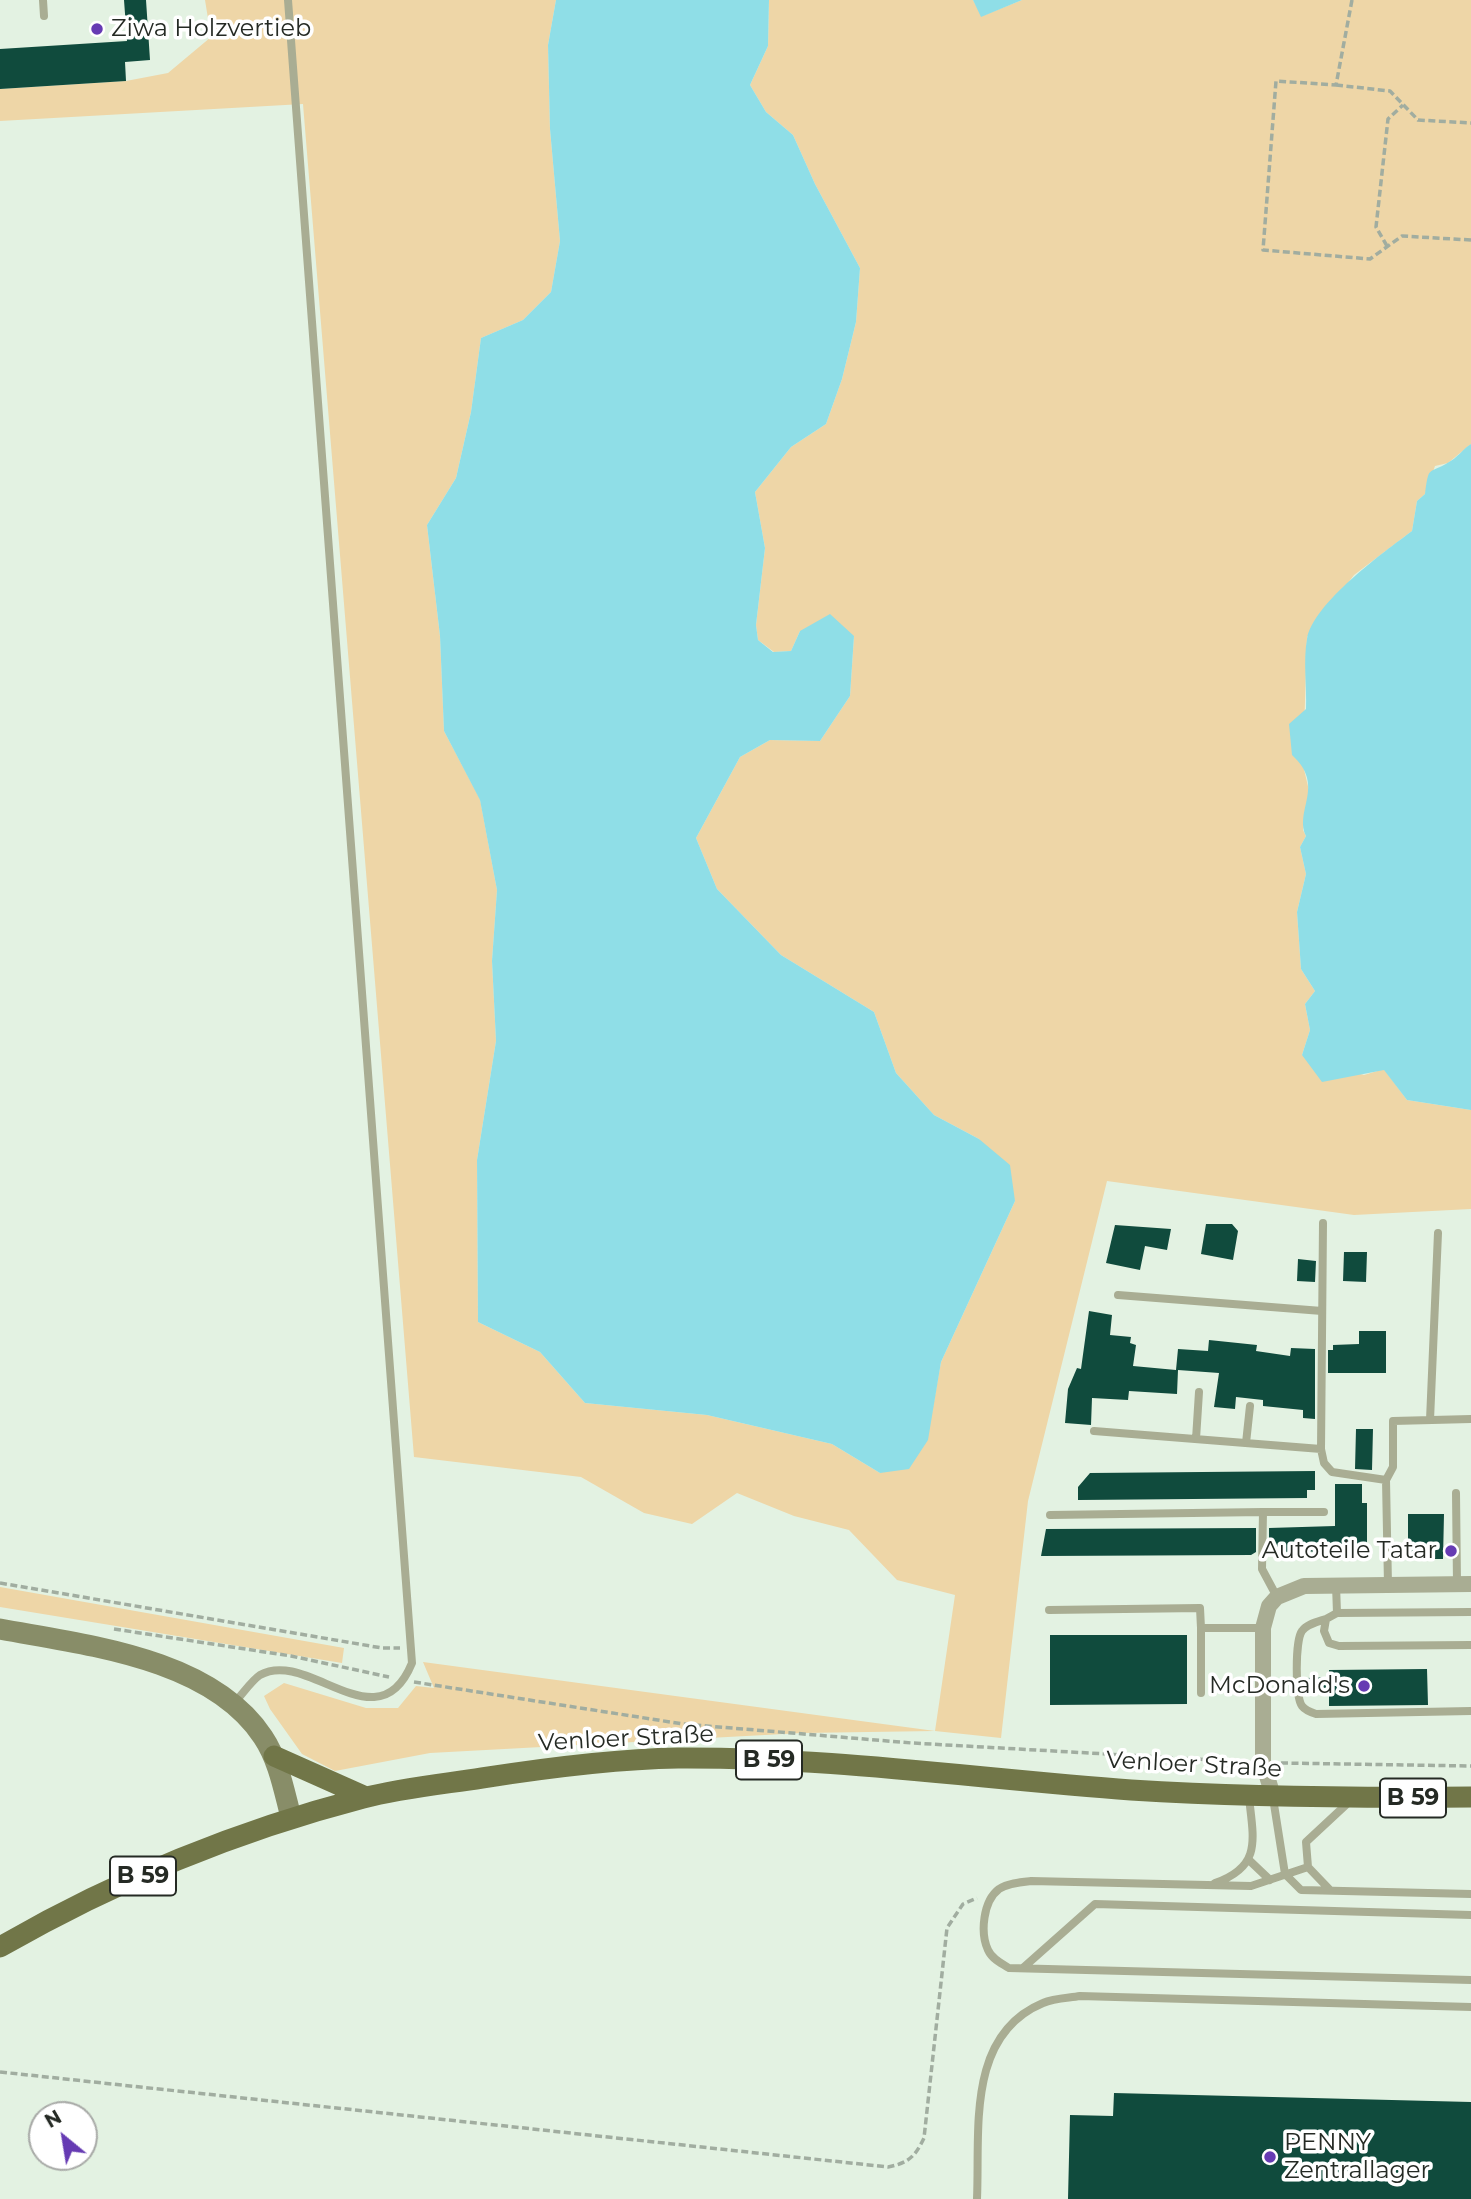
<!DOCTYPE html>
<html>
<head>
<meta charset="utf-8">
<style>
	body { margin:0 }
	#map { position:relative; width:1471px; height:2199px; overflow:hidden; background:#e3f2e2; font-family:Montserrat,sans-serif }
	canvas { display:block }
	.north { position:absolute; left:28px; top:2101px; width:70px; height:70px; box-sizing:border-box; background:#fff; border:2px solid #a8aaa7; border-radius:50%; rotate:330deg; font-size:19px; font-weight:700; line-height:28px; text-align:center; color:#252a24 }
	.north::after { content:''; display:block; margin:auto; width:24px; height:32px; background:#663bb3; clip-path:polygon(50% 0,100% 100%,50% 72%,0 100%) }
</style>
</head>
<body>
<div id="map">
<canvas width="1471" height="2199"></canvas>
<div class="north">N</div>
</div>
<script>
const context = document.querySelector('canvas').getContext('2d');
context.lineJoin = 'round';
function fill(path, color) { context.fillStyle = color; context.fill(path, 'evenodd'); }
function trace(path, color, width, dash) { context.strokeStyle = color; context.lineWidth = width; context.lineCap = dash ? 'butt' : 'round'; context.setLineDash(dash || []); context.stroke(path); }
function label(font, color, halo, rows, align = 'center') {
  context.font = font + ' Montserrat,sans-serif'; context.lineWidth = 7; context.setLineDash([]); context.textBaseline = 'middle'; context.strokeStyle = halo; context.fillStyle = color; for (const [text, x, y, turn = 0] of rows) {
    context.save(); context.translate(x, y); context.rotate((+turn || 0) * Math.PI / 180); context.textAlign = isNaN(turn) ? turn : align; if (halo) context.strokeText(text, 0, 0); context.fillText(text, 0, 0); context.restore();
  }
}
const green = new Path2D(`
	M205,0H556L548,45L550,129L560,241L551,292L523,320L481,338L471,412L456,478L427,525L440,636L444,731L480,799L497,890L492,961L496,1041L477,1160L478,1322L540,1352L585,1403L707,1415L832,1444L880,1473L927,1440L941,1362L1015,1201L979,1139L934,1115L896,1073L874,1012L781,955L717,889L696,838L740,757L770,740L820,741L850,696L854,636L800,631L791,651L774,652L758,640L756,625L765,548L755,492L791,447L826,424L842,379L856,322L860,268L815,184L793,135L766,112L750,85L768,46L769,0H973L982,16L1022,0H1471V444L1448,463L1435,466L1425,494L1417,501L1412,531L1354,575L1307,637L1303,765L1310,795L1303,830L1306,836L1300,847L1306,874L1297,912L1301,969L1315,991L1305,1004L1310,1030L1302,1055L1364,1075L1384,1069L1407,1100L1471,1110V1209L1354,1215L1107,1181L1028,1501L1001,1738L935,1731L802,1733L430,1753L335,1771L302,1754L270,1709L264,1696L284,1683L366,1708H398L416,1686L434,1688L423,1662L935,1731L955,1595L897,1580L849,1530L794,1516L737,1493L692,1524L644,1513L581,1477L414,1457L303,104L0,121V89L126,81L168,73L211,37Z
	M0,1587L344,1648L342,1663L0,1607Z`);
const water = new Path2D(`
	M556,0H769L768,46L750,85L766,112L793,135L815,184L860,268L856,322L842,379L826,424L791,447L755,492L765,548L756,625L758,640L773,652L791,651L800,631L830,614L854,636L850,696L820,741L770,740L740,757L696,838L717,889L781,955L874,1012L896,1073L934,1115L979,1139L1010,1165L1015,1201L941,1362L928,1440L909,1469L880,1473L832,1444L707,1415L585,1403L540,1352L478,1322L477,1160L496,1041L492,961L497,890L480,800L444,731L440,636L427,525L456,478L471,412L481,338L523,320L551,292L560,241L550,129L548,45Z
	M973,0H1022L981,17Z
	M1471,444V1110L1407,1100L1384,1070L1322,1082L1302,1055L1310,1030L1305,1004L1315,991L1301,969L1297,912L1306,874L1300,847L1306,836C1294,810 1326,786 1292,755L1289,724L1306,709C1307,687 1303,661 1307,639C1313,603 1384,552 1412,531L1417,501L1425,494C1429,464 1428,475 1449,462C1457,458 1463,449 1471,444Z`);
const building = new Path2D(`
	M124,0H146L150,60L125,62L126,81L0,89V49L127,41Z
	M1206,1224H1232L1238,1231L1233,1260L1201,1254Z
	M1115,1225L1171,1229L1167,1250L1145,1246L1140,1270L1106,1263Z
	M1344,1252H1367L1366,1282L1343,1281Z
	M1298,1259L1316,1261L1315,1282L1297,1281Z
	M1089,1311L1112,1315L1110,1335L1131,1337L1130,1343L1136,1345L1133,1366L1176,1370L1178,1349L1208,1351L1209,1340L1257,1345L1256,1351L1290,1356L1291,1348L1315,1349V1419L1303,1418V1410L1263,1406V1400L1236,1397L1235,1409L1214,1407L1219,1373L1178,1370L1177,1394L1129,1391L1128,1400L1092,1398L1091,1425L1065,1423L1068,1389L1077,1368L1081,1369Z
	M1359,1331H1386V1373H1328V1350H1333V1345L1359,1344Z
	M1356,1429H1373L1372,1470L1355,1469Z
	M1315,1471V1490H1307V1498L1078,1500V1487L1090,1473Z
	M1335,1484H1362V1503H1367V1551L1269,1552V1528L1335,1526Z
	M1408,1514H1444L1443,1559H1408Z
	M1256,1528V1552L1251,1555L1041,1556L1046,1529Z
	M1050,1635H1187V1704L1050,1705Z
	M1427,1669L1428,1705L1329,1706V1694H1307V1678L1329,1677V1670Z
	M1114,2093L1471,2102V2199H1068L1070,2115L1113,2116Z`);
const path = new Path2D(`
	M1352,0L1336,85L1276,81L1263,250L1370,259L1402,236L1471,240
	M1336,85L1390,91L1418,120L1471,123
	M1387,246L1376,227L1388,119L1403,105
	M0,1583L382,1648H400
	M114,1629L291,1656L389,1677
	M414,1682L683,1724L912,1743L1248,1762
	M1281,1763L1471,1766
	M1212,1774V1759
	M0,2072L888,2167C908,2163 915,2157 924,2138L947,1928L963,1904L977,1898`);
const service = new Path2D(`
	M43,0L44,16
	M1323,1223L1321,1449L1324,1463L1332,1472L1386,1480L1388,1585
	M1118,1295L1322,1311
	M1430,1420L1438,1233
	M1094,1431L1321,1449
	M1196,1439L1199,1392
	M1246,1443L1250,1406
	M1386,1480L1393,1467V1421L1471,1419
	M1456,1493L1457,1584
	M1263,1512H1324
	M1050,1515L1263,1512L1262,1569L1277,1597
	M1336,1585L1337,1613
	M1049,1610L1200,1608L1201,1628H1263
	M1471,1612L1337,1613L1326,1619L1324,1631L1329,1643L1339,1646L1471,1645
	M1326,1619C1317,1622 1307,1624 1302,1631C1295,1640 1295,1697 1302,1706C1305,1710 1310,1712 1316,1714L1471,1711
	M1201,1693V1628
	M234,1703C242,1695 251,1681 260,1675C308,1648 378,1746 412,1663L288,0
	M1273,1798L1285,1874L1301,1890L1471,1894
	M1250,1861L1270,1880
	M1308,1867L1251,1886L1031,1881C1021,1882 1008,1883 999,1889C983,1901 980,1933 988,1950C992,1959 1002,1964 1009,1968L1471,1980
	M1215,1883C1261,1867 1254,1841 1249,1798
	M1330,1890L1308,1867L1306,1842L1349,1802
	M1024,1967L1095,1904L1471,1915
	M977,2199C980,2130 966,2035 1043,2003C1054,1998 1068,1998 1080,1996L1471,2007`);
const minor = new Path2D(`
	M1273,1796L1263,1763V1628L1269,1606L1277,1597L1304,1586L1471,1584`);
const secondary = new Path2D(`
	M0,1629C86,1645 211,1658 263,1737C279,1761 284,1791 291,1817`);
const primary = new Path2D(`
	M274,1756L366,1797
	M0,1947C113,1882 236,1831 363,1798C401,1788 443,1784 482,1778C546,1768 613,1759 678,1758C829,1757 980,1779 1131,1790C1244,1797 1357,1798 1471,1797`);
const markers = [
	[97,29,7,"#663bb3"],
	[1451,1551,7,"#663bb3"],
	[1364,1686,7,"#663bb3"],
	[1270,2157,7,"#663bb3"]
];
const shields = [
	[769,1760,66],
	[1413,1798,66],
	[143,1876,66]
];
const shieldNames = [
	["B 59",769,1760],
	["B 59",1413,1798],
	["B 59",143,1876]
];
const poiNames = [
	["Ziwa Holzvertieb",111,29],
	["Autoteile Tatar",1437,1551,"right"],
	["McDonald's",1350,1686,"right"],
	["PENNY",1284,2143],
	["Zentrallager",1284,2171]
];
const streetNames = [
	["Venloer Straße",626,1739,-3],
	["Venloer Straße",1194,1765,3]
];
fill(green, '#eed6a7');
fill(water, '#8fdee7');
fill(building, '#104b3d');
trace(path, '#a1ada0', 3.5, [7, 3.5]);
trace(service, '#a9ad93', 8);
trace(minor, '#a9ad93', 16);
trace(secondary, '#888d68', 21);
trace(primary, '#717648', 21);
for (const [x, y, r, color] of markers) { const dot = new Path2D(); dot.arc(x, y, r, 0, 2 * Math.PI); context.fillStyle = color; context.fill(dot); trace(dot, '#fff', 2.5); }
for (const [x, y, w] of shields) { const box = new Path2D(); box.roundRect(x - w / 2, y - 19.5, w, 39, 5); context.fillStyle = '#fff'; context.fill(box); trace(box, '#252a24', 2); }
label('bold 23px', '#252a24', null, shieldNames);
label('24px', '#252a24', '#fff', poiNames, 'left');
label('24px', '#252a24', '#fff', streetNames);
</script>
</body>
</html>
